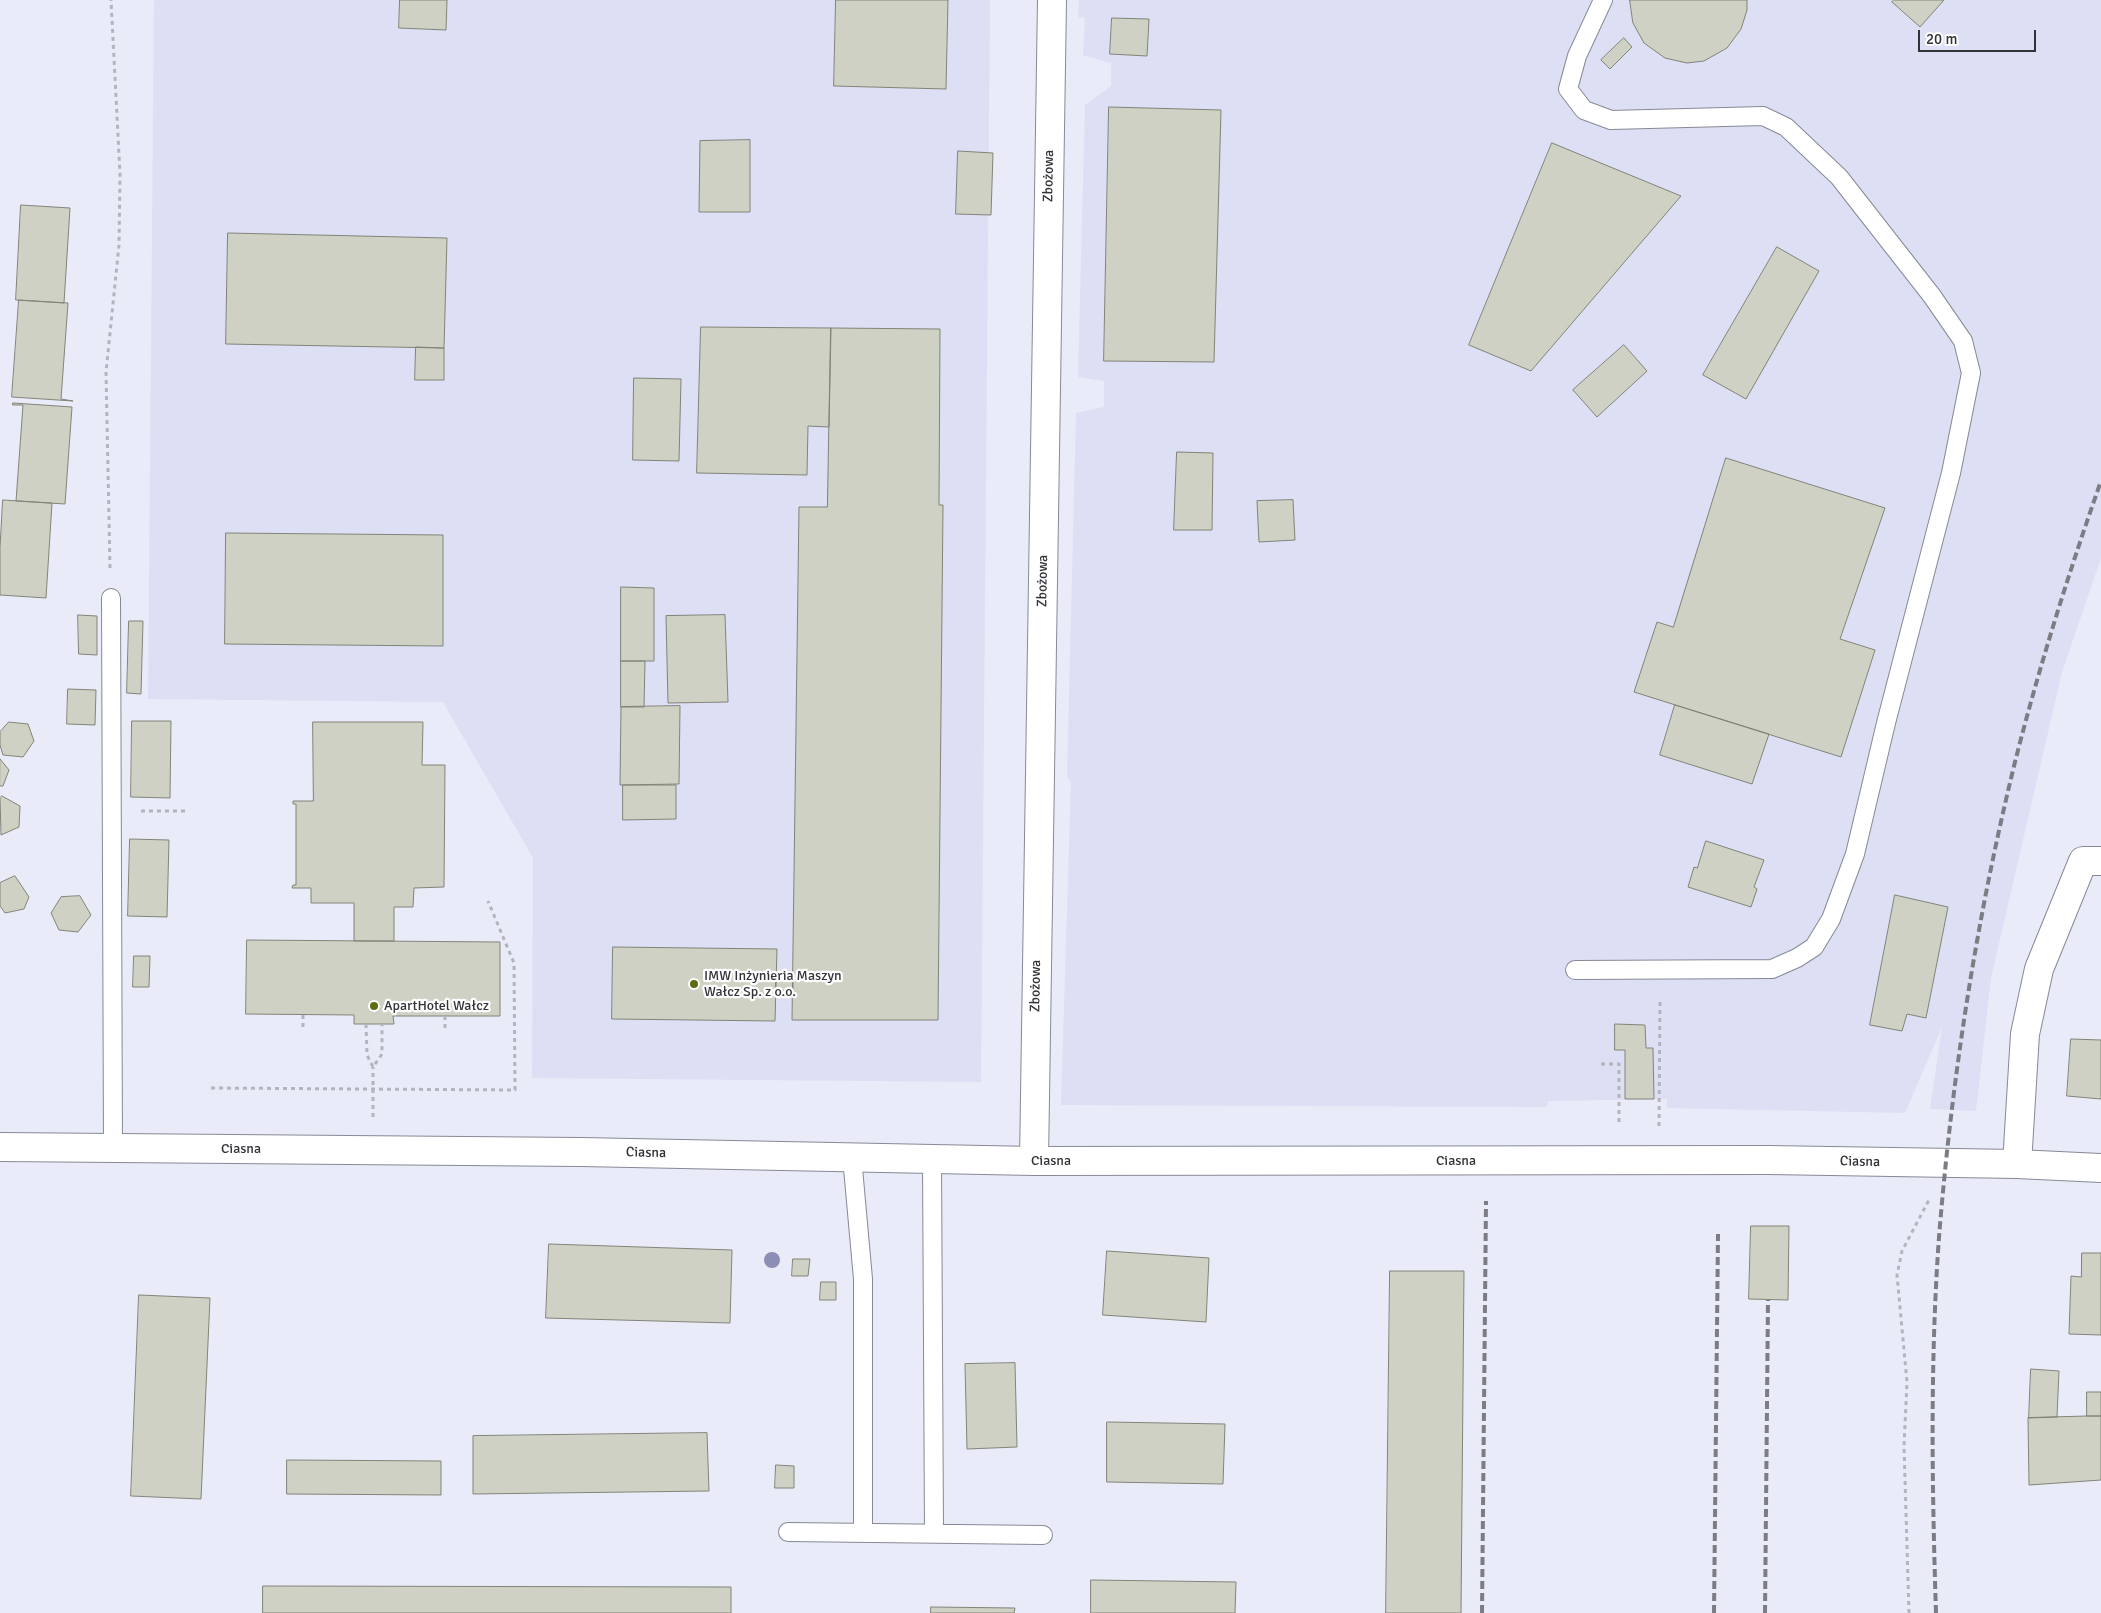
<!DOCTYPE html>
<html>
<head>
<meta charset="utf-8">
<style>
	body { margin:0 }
	#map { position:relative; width:2101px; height:1613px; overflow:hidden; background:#e9ebf8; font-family:Signika,sans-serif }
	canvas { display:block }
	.scale { position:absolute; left:1918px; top:30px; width:118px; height:22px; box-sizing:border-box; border:2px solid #323338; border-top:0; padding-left:6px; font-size:15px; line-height:18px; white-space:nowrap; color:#323338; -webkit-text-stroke:4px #fff; paint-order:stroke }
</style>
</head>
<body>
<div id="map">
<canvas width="2101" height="1613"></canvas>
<div class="scale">20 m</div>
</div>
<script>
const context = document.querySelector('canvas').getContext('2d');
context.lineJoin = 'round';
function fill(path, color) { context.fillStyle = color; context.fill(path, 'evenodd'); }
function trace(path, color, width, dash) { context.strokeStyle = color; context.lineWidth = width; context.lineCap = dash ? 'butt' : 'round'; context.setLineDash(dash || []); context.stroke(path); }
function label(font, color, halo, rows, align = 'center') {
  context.font = font + ' Signika,sans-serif'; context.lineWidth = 4.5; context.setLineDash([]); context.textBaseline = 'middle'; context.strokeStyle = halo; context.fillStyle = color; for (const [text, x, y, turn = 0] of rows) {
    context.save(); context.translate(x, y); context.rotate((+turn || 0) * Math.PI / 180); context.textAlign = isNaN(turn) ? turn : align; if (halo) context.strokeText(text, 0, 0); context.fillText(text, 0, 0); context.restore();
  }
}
const built = new Path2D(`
	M154,0H990L981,1082L532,1078L533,858L443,702L148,699Z
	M1079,0H2101V558L2062,672L1991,978L1976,1111L1930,1109L1942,1027L1905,1113L1667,1108V1099L1548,1101L1547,1107L1061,1105L1071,782L1067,777L1076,413L1104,407V381L1078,377L1085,105L1111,86V63L1083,55L1085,18L1078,17Z`);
const building = new Path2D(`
	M400,0H447L446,30L399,28Z
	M836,0H948L946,89L834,86Z
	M1630,0H1747V10L1741,29L1727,48L1704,61L1687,63L1665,58L1644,43L1633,23Z
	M1894,0H1944L1920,27L1892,2Z
	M1112,18L1149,19L1147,56L1110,54Z
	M1624,38L1632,47L1610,69L1601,60Z
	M1109,107L1221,110L1214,362L1104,361Z
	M750,140V212H699L700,141Z
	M1552,143L1681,196L1531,371L1469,345Z
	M958,151L993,153L991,215L956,214Z
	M21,205L70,208L64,303L16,300Z
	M228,233L447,238L444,348L226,344Z
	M1777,247L1819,271L1746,399L1703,375Z
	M19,300L68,303L61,399L73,401L12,397Z
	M701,327L831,328L829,427L808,426L807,475L697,473Z
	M831,328L940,329L939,505H943L938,1020H792L799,507H827Z
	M1624,345L1647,371L1597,417L1573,390Z
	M416,347L444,348V380H415Z
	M634,378L681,379L679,461L633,460Z
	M13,403L72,407L65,504L16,501L23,405H13Z
	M1177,452L1213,453L1212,530H1174Z
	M1726,458L1885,508L1840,639L1875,650L1841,757L1634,692L1657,622L1673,627Z
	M3,500L52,503L46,598L0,595V548Z
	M1293,500L1295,540L1259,542L1257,501Z
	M226,533L443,535V646L225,644Z
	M621,587L654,588V661H621Z
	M78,615L97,616V655L79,654Z
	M725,615L728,702L668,703L666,616Z
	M129,621H143L141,694L127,693Z
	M621,661H645L644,707H621Z
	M68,689L96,690L95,725L67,724Z
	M1675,705L1769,734L1752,784L1660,755Z
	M680,706L679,784L620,785L621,707Z
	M132,721H171L170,798L131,797Z
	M9,722L28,724L34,741L23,757L3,755L0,745V732Z
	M313,722H423L422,765H445L444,887L414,888L413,907H394V941H354V903H311V888H292L293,885H296V804H293V801H313Z
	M0,759L9,770L3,786H0Z
	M623,785H676V819L623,820Z
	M2,796L20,806L19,827L1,835L0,798Z
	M130,839L169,840L167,917L128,916Z
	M1706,841L1764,860L1754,887L1757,889L1751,907L1688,887L1694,867L1697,868Z
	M15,876L29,897L24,909L5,913L0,906V883Z
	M1895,895L1948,907L1926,1018L1907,1014L1902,1031L1870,1025Z
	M80,896L91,915L78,932L59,930L51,913L61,897Z
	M247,940L500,942V1016H393L394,1024H354V1015L246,1014Z
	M613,947L777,949L775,1021L612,1019Z
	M134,956H150L149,987H133Z
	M776,972H793V996H776Z
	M1615,1024L1645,1025L1646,1048H1653L1654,1099H1625V1050H1615Z
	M2071,1039L2101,1040V1099L2067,1096Z
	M1751,1226H1789L1788,1300L1749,1299Z
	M549,1244L732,1250L730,1323L546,1318Z
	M1107,1251L1209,1258L1206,1322L1103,1315Z
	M2082,1253H2101V1335L2069,1334L2071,1276L2081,1277Z
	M793,1259H810L808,1276H792Z
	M1390,1271H1464L1461,1613H1386Z
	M821,1282H836V1300H820Z
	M139,1295L210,1298L201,1499L131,1496Z
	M1015,1363L1017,1447L967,1449L965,1364Z
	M2031,1369L2059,1371L2057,1417L2029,1418Z
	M2087,1392H2101V1416H2087Z
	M2087,1416H2101V1480L2029,1485L2028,1418Z
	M1107,1422L1225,1424L1223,1484L1107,1482Z
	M707,1433L709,1491L473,1494V1436Z
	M287,1460L441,1461V1495L287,1494Z
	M776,1465L794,1466V1488H775Z
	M1091,1580L1236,1582L1235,1613H1091Z
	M263,1586L731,1587V1613H263Z
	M931,1607L1015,1608L1014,1613H931Z`);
const path = new Path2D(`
	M110,568L106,372L119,245L120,174L111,0
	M141,811H185
	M303,1015V1030
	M445,1016V1029
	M366,1024L367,1055L373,1067L382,1054V1024
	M1601,1064H1619V1125
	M211,1088L515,1090L514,963L488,901
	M373,1117V1067
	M1659,1126L1660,999
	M1909,1613L1904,1446L1907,1382L1897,1275L1902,1251L1930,1198`);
const lane = new Path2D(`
	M111,598L113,1148
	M1575,970L1772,969L1797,958L1814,947L1831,919L1855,854L1886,723L1951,473L1971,373L1963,341L1932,296L1839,177L1786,127L1763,116L1611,120L1584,110L1568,89L1577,56L1603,0
	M852,1157L863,1279V1533
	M932,1159L934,1532
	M788,1532L1043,1535`);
const street = new Path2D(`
	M0,1147L581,1152L1034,1161L1768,1160L2017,1164L2101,1168
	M1034,1161L1052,0
	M2017,1164L2025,1034L2039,969L2083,861H2101`);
const rail = new Path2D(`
	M1482,1613L1486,1201
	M1714,1613L1718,1234
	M1765,1613L1768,1300
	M1936,1613C1932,1488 1930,1362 1939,1237C1952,1076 1977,915 2016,758C2040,664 2069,572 2101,481`);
const trees = [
	[772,1260]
];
const markers = [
	[694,984,5,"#5f6b13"],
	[374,1006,5,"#5f6b13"]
];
const streetNames = [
	["Zbożowa",1049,176,-89],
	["Zbożowa",1043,581,-89],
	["Zbożowa",1036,986,-89],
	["Ciasna",241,1149],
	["Ciasna",646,1153,1],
	["Ciasna",1051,1161],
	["Ciasna",1456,1161],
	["Ciasna",1860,1162,1]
];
const poiNames = [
	["IMW Inżynieria Maszyn",704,976],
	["Wałcz Sp. z o.o.",704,992],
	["ApartHotel Wałcz",384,1006]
];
fill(built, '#dddff4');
fill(building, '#ced1c4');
trace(building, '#828479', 1);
trace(lane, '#878995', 20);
trace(street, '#878995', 30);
trace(path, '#b2b4be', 3, [4, 4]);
trace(lane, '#fff', 18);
trace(street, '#fff', 28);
trace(rail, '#7b7c84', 4, [8, 4]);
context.fillStyle = '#8c8eb5';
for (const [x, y] of trees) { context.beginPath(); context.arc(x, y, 8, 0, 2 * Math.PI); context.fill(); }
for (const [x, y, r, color] of markers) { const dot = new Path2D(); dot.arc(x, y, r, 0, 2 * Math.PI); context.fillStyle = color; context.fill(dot); trace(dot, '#fff', 2); }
label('14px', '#323338', '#fff', streetNames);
label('14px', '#323338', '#fff', poiNames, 'left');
</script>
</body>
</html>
